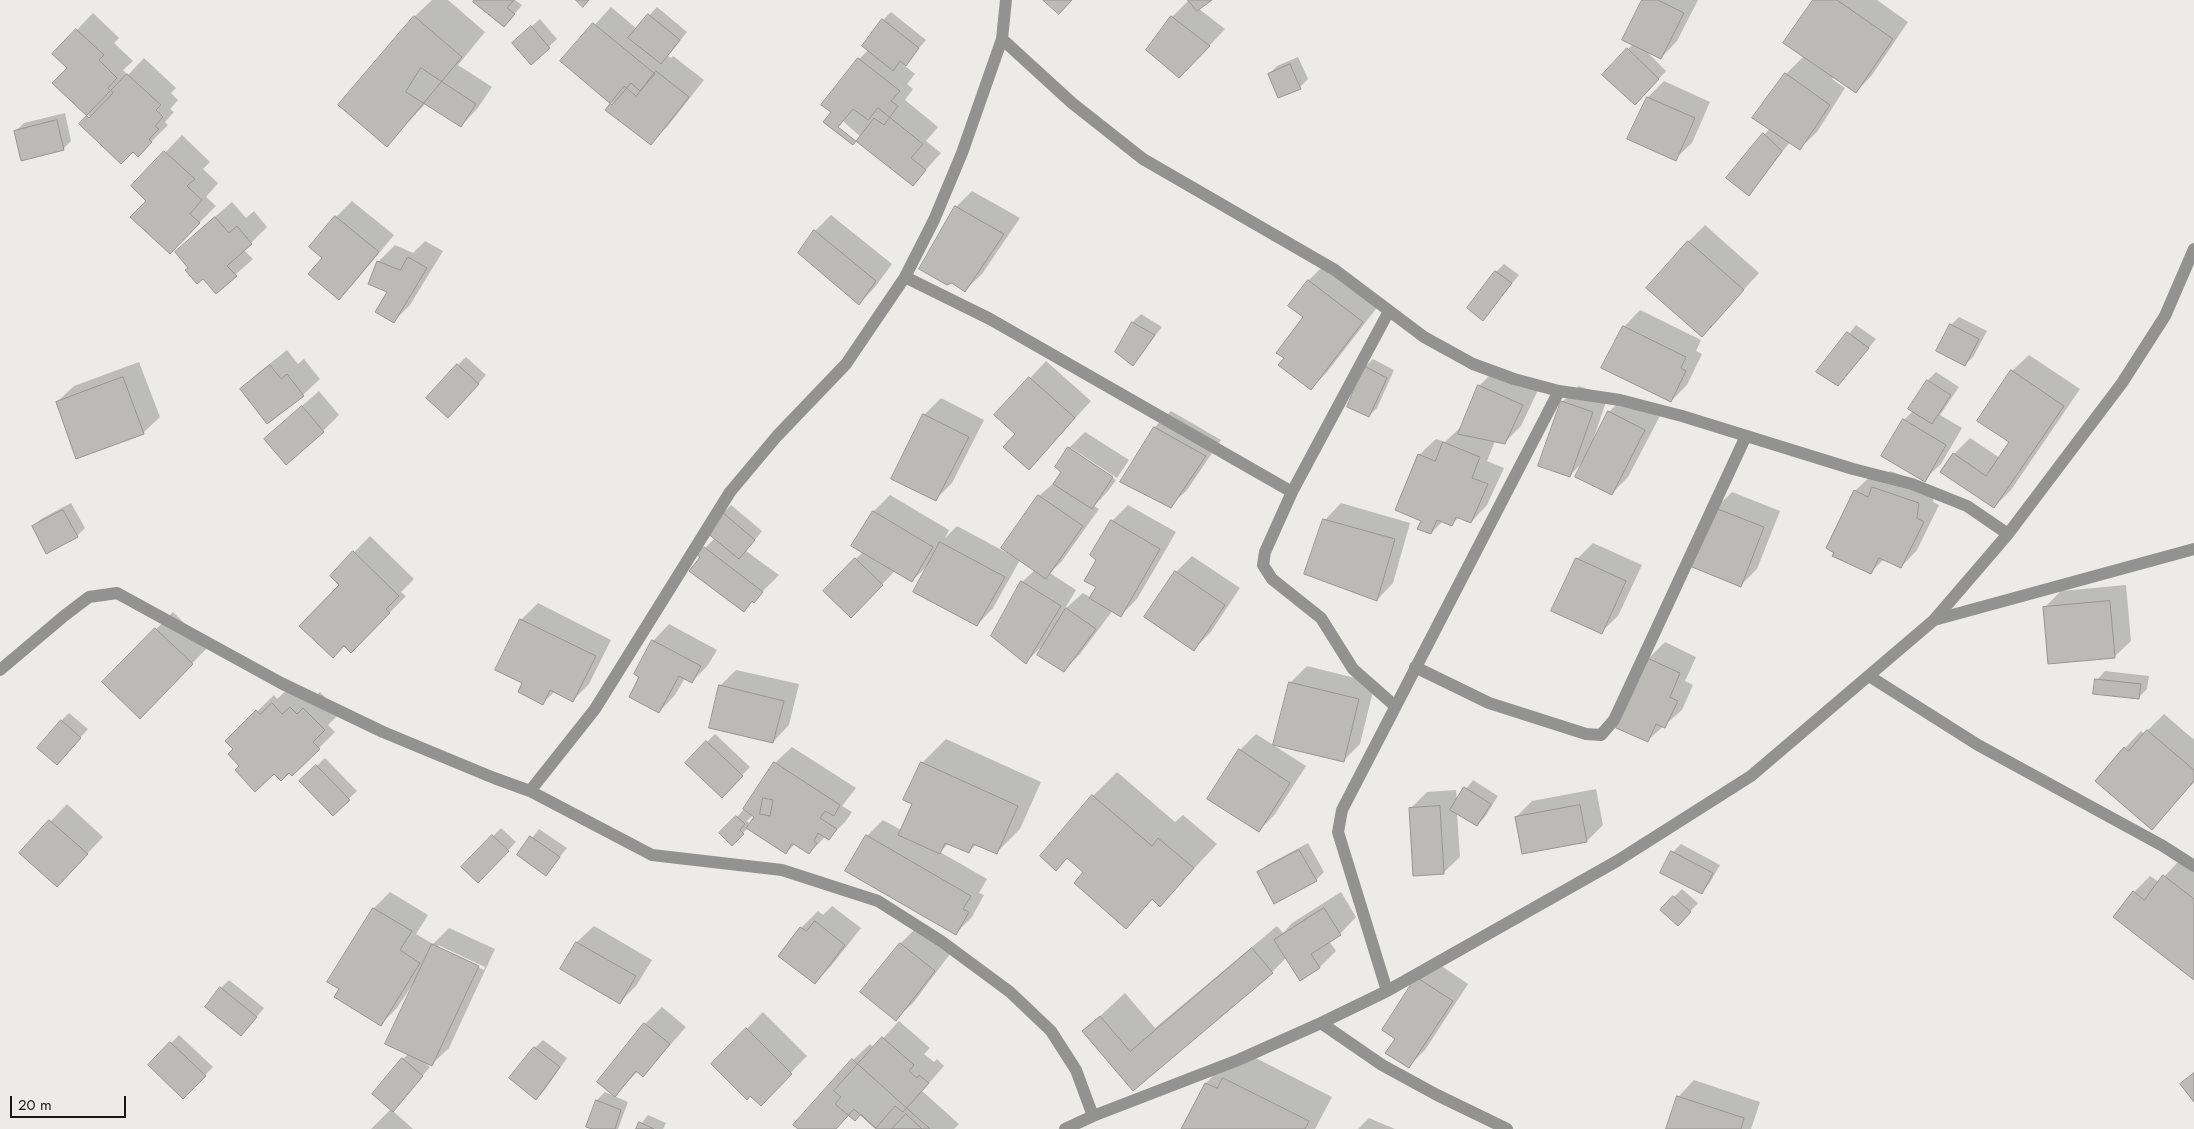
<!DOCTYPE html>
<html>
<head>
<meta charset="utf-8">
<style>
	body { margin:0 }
	#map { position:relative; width:2194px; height:1129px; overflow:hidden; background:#ecebe7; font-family:Jost,sans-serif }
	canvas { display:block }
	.scale { position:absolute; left:10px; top:1096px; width:116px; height:22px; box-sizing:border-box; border:2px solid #181817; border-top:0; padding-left:6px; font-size:15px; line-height:18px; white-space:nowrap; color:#181817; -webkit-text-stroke:4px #ecebe7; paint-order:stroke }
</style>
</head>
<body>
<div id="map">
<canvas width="2194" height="1129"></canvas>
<div class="scale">20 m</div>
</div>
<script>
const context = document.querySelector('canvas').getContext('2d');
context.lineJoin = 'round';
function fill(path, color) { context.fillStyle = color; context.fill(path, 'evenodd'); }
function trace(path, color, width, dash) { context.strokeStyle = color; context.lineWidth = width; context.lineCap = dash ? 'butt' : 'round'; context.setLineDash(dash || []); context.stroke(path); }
const shadow = new Path2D(`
	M432,0H448L485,32L458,65L492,87L477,109L461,126L426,103L387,145L340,105L415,16Z
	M476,0H515L522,5L512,17Z
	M1189,0H1210L1199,9L1225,29L1196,60L1172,17Z
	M1643,0H1698L1677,41L1661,58L1647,52L1666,71L1643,96L1604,75L1633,44Z
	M1814,0H1877L1908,22L1872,75L1856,92L1834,77L1832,79L1845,88L1817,132L1800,148L1790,142L1749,194L1728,178L1770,128L1786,74L1804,56Z
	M611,7L637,29L657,7L687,32L668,56L671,58L673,56L704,80L667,127L650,143L612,103L562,61Z
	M891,12L926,40L904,65L915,74L907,84L913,89L905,100L938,127L926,141L941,153L913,184L833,112L859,59L868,50L883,20Z
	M93,13L119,38L114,43L133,61L123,70L128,75L144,58L176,88L171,93L178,100L170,109L174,112L165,122L168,125L138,155L89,116L68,68L54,54Z
	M540,19L557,39L532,63L522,35Z
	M1298,57L1308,79L1300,87L1279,97L1269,74L1277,66Z
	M1664,81L1710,102L1692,143L1675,159L1629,138L1648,97Z
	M65,113L71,141L63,149L16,131L24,123Z
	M182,135L210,162L203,169L218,183L206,197L216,206L186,236L133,186Z
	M972,191L1020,218L982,274L965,290L956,207Z
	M352,201L394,235L355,282L339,299L324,258L336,217Z
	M232,202L246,218L254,211L267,227L244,250L253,259L216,292L203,277L190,267L193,236Z
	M831,215L892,264L875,287L859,304L800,253L815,231Z
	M1705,225L1759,273L1702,335L1688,242Z
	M425,241L443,251L410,305L394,321L388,291L378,262L395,245L413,253Z
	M1325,264L1379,305L1327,372L1311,389L1285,358L1305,317L1289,305L1309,280Z
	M1504,264L1519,275L1483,319L1496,272Z
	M1640,310L1701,340L1696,351L1702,354L1687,385L1671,401L1624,327Z
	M1141,314L1162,327L1133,364L1116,351L1133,322Z
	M1959,317L1987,331L1973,357L1965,365L1951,325Z
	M1856,325L1876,339L1838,385L1818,372Z
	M287,350L298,364L304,359L320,379L303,395L242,389L258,373Z
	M2029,355L2080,389L2011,490L1994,507L1954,454L1970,438L2000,458L2010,442L2012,371Z
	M466,357L486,375L456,409L458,365Z
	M1373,359L1394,370L1377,408L1369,416L1365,367Z
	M1046,361L1091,401L1029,468L1017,434L996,415Z
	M139,362L160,417L143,433L57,402L74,386Z
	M1495,370L1539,388L1521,426L1504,443L1495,441L1487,461L1504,468L1487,505L1471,522L1459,517L1452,524L1443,521L1431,533L1423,521L1419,455L1436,439L1445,442L1462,426L1479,386Z
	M1936,372L1959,387L1940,415L1962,428L1941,464L1924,480L1904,420L1913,411L1910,408L1928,380Z
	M1579,386L1608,396L1593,440H1594L1609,412L1625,396L1661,414L1628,477L1611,494L1582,463L1569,476L1562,402Z
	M319,391L339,415L323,431L265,439Z
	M941,398L984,420L952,483L936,499L924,415Z
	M1171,411L1221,440L1187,490L1170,506L1155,427Z
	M1085,432L1129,460L1117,478L1071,448L1070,449L1116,480L1108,491L1094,506L1099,509L1062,561L1050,573L1076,590L1064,610L1083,593L1091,598L1098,586V559L1112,521L1128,505L1176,532L1137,599L1121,615L1113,610L1080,654L1064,670L1043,645L1026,662L1022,582L1035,570L1020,560L993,608L977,625L929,564L912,581L895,571L867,600L824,591L863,552L853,545L874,511L890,495L949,530L945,538L957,526L1011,555L1039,496L1057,480L1063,471L1069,448Z
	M1890,471L1935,487L1933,502L1939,505L1917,550L1901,567L1884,559L1870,573L1827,548L1856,490L1873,474L1882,479Z
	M1732,492L1780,511L1757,569L1741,585L1716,508Z
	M71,503L85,528L77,536L33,527L41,519Z
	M1341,503L1410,523L1393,583L1377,600L1325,520Z
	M731,505L762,531L746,551L779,575L744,610L701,557L705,548L715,538L723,513Z
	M370,536L414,579L401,592L406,596L368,635L340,585L331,576Z
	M1593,543L1642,565L1618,616L1601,632L1577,559Z
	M1192,556L1240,588L1210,633L1194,649L1176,572Z
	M2126,585L2131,641L2114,657L2045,607L2061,591Z
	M538,603L611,640L589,684L573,700L555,691L543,703L524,683L521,620Z
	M173,612L208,647L156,701L104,682Z
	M669,624L717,650L708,665L692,682L685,678L675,695L659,712L641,677L653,641Z
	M1665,642L1696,657L1685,681L1693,685L1682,710L1648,740V659Z
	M1307,666L1375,683L1360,744L1343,761L1290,683Z
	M736,670L799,684L789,725L773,742L720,686Z
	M2105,671L2149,676L2147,689L2139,697L2097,680Z
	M289,688L314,698L320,692L340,713L328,725L335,732L292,775L290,771L274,772L240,766L234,749L227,741L274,695L277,699Z
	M69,713L88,729L64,756L61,721Z
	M2164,714L2193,739L2194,738V782L2152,828L2125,748L2141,731L2144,734Z
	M715,734L750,767L722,796L686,763Z
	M1256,734L1306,766L1275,814L1259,831L1240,750Z
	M946,739L1041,782L1020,829L996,853L977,844L968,852L949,843L940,852L987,879L979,893L984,895L972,917L956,933L867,836L883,820L901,830L914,803L922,763Z
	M792,747L856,788L842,806L852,812L845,822L829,838L826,836L809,853L795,844L786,853L748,828L732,844L737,817L744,809L775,763ZM753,815L756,816L750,824L747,821Z
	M325,758L357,791L333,814L301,781Z
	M1117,772L1175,822L1183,815L1217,844L1160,905L1153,899L1126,927L1084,872L1068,857L1056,869L1041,856L1093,796Z
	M1473,780L1498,796L1485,817L1477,825L1457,813L1460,857L1443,873L1411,808L1427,792L1456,790L1457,801Z
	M1596,789L1603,825L1587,841L1516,817L1532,801Z
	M67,804L103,837L57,886L21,853Z
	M501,828L516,842L478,882L463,867Z
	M539,829L567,848L546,874L519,855Z
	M1308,843L1324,872L1316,880L1259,873L1267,865Z
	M1681,844L1720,865L1709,884L1701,893L1673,852Z
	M2180,860L2194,870V978L2134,892L2150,876L2159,882Z
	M1682,889L1698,903L1686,916L1674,897Z
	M390,892L428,915L416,934L433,944L449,928L495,949L449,1048L432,1064L423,1061L430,1067L393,1111L413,1129H371L391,1109L403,1059L409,1053L415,982H414L397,1008L381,1024L340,989L329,982L374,908ZM438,945L485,967L484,970L438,948Z
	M1341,892L1356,917L1340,934L1329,941L1336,951L1320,967L1300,979L1287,957L1272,972L1133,1089L1084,1031L1125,993L1155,1028L1277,926L1283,933L1292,923Z
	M832,906L861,928L831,966L815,983L779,956L801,928L818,911L823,915Z
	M594,926L652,960L636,986L620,1002L562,968L577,942Z
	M917,927L950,954L913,1003L896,1019L901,943Z
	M1434,961L1468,984L1425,1050L1408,1067L1396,1038L1417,978Z
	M229,980L264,1008L249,1026L221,988Z
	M662,1007L686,1027L643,1076L638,1071L615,1095L598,1082L645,1024Z
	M763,1012L807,1056L760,1104L713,1064Z
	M899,1021L930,1048L924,1054L934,1062L937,1059L944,1066L922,1091L959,1124L954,1129H878L861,1114L849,1115L836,1129H800L853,1060L870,1044L874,1048Z
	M179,1035L213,1067L183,1098L149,1065Z
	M543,1040L567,1058L544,1091L536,1099L535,1048Z
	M1248,1054L1332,1097L1315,1129H1183L1206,1083L1230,1059Z
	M1694,1080L1760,1102L1751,1129H1667L1678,1097Z
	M605,1092L628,1102L618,1129H596L588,1126L597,1100Z
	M648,1115L666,1123L663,1129H637Z
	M1369,1118L1395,1129H1358Z`);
const building = new Path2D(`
	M474,0H514L507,8L515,14L504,27L473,2Z
	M576,0H589L583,7Z
	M1043,0H1072L1059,14Z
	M1188,0H1212L1197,11Z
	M1642,0H1658L1684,13L1661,59L1622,40Z
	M1813,0H1837L1893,39L1856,93L1783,43Z
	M648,14L680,40L661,64L628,38Z
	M414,16L462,57L387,147L338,105Z
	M1171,16L1210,46L1179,78L1146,50Z
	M882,19L919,48L906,66L900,61L893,71L862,46Z
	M593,23L655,74L640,91L631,83L612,105L560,61Z
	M531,26L550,48L531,65L512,43Z
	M76,29L104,55L99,60L117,78L108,88L113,93L89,118L52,83L67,68L52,54Z
	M1627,48L1659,79L1635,105L1602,75Z
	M858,58L900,91L891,101L898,106L884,125L874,118L853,145L823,122L831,112L821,105Z
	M1290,64L1301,89L1278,98L1268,74Z
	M421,68L476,104L461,127L406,92Z
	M656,71L689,97L651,145L605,110L624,86L636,96Z
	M1785,73L1830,105L1800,150L1752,118Z
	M127,74L161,105L156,110L163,117L155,126L159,129L149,139L152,142L138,157L133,152L121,164L79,124Z
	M1647,97L1695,118L1676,161L1627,139Z
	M878,108L923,144L911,158L926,170L913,186L838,127L853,109L868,120Z
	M57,120L64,150L21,161L14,131Z
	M1763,133L1782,151L1749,196L1726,178Z
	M164,151L195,179L187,186L202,200L190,214L200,223L170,254L130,217L146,201L131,186Z
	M955,206L1004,234L965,292L952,283L947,285L919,269Z
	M335,216L379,252L339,300L308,274L322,258L309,247Z
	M215,217L229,233L237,226L252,244L227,266L237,276L216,294L203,279L197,284L185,270L188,268L175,252Z
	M814,230L876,281L859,305L798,253Z
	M1688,241L1744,290L1702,337L1646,288Z
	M408,257L427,268L394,323L375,312L387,292L368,284L377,261L400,270Z
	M1495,271L1512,283L1483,321L1467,308Z
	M1308,280L1363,322L1311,390L1278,365L1284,358L1276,353L1303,317L1288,306Z
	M1132,322L1155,335L1133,366L1115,352Z
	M1950,324L1979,339L1965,366L1936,351Z
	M1623,326L1686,357L1681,368L1686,371L1671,402L1601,368Z
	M1847,332L1869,348L1838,386L1816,372Z
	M457,364L479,384L448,418L426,398Z
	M270,365L281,379L287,374L304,396L267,424L240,389Z
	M1364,366L1387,378L1369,417L1347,407Z
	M2011,370L2064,406L1994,508L1940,472L1953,453L1986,476L2009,442L1977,421Z
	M123,377L144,434L76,459L56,402Z
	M1029,377L1075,418L1029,470L1003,447L1015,434L994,415Z
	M1927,380L1951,395L1932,424L1908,409Z
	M1478,385L1523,405L1505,444L1458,434Z
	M1561,401L1593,412L1570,477L1538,466Z
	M302,406L324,432L286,465L264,439Z
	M1608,411L1645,430L1612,495L1575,477Z
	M923,414L969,437L936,501L891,479Z
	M1903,419L1946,445L1925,482L1881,456Z
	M1154,427L1206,456L1171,508L1120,482Z
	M1443,442L1480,457L1472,478L1488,484L1471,523L1456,517L1452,526L1437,520L1431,534L1417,529L1421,521L1395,510L1418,454L1435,461Z
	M1068,447L1113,477L1092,509L1053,484L1061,472L1055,467Z
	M1872,487L1919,503L1917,518L1924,522L1901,568L1879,558L1871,574L1832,556L1834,553L1826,548L1854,490L1868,497Z
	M1038,495L1083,526L1046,579L1001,548Z
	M1715,508L1764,527L1741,587L1692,567Z
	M63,510L78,537L46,554L32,526Z
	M873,511L933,547L912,582L851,546Z
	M722,512L755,540L739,559L706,532Z
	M1323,519L1395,539L1377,601L1304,574Z
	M1111,520L1160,549L1121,617L1089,598L1096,587L1084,581L1096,560L1090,555Z
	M940,542L1005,577L977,626L913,592Z
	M704,547L763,592L754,603L752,601L744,612L689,571L700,557L697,555Z
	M353,551L399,596L386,609L390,613L351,653L344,646L333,658L299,626L339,585L330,576Z
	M855,558L883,585L851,618L823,591Z
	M1576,558L1626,581L1602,634L1551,611Z
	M1175,571L1225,605L1194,651L1144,617Z
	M1021,581L1061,606L1026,664L991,636Z
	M2110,601L2115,658L2048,664L2043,607Z
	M1066,608L1096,629L1064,672L1037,655Z
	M520,619L596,656L573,702L550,690L543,705L518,692L522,683L495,670Z
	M155,628L193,664L140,719L102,682Z
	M652,640L701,666L692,683L679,676L659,713L629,697L639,677L634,674Z
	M1647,658L1680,673L1670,697L1678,701L1665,728L1656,724L1648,742L1616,728Z
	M2095,679L2141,684L2139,699L2093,694Z
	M1289,682L1359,699L1344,762L1273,745Z
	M719,685L784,701L773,743L709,728Z
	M272,703L282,714L290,707L297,714L303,708L325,730L313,742L320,749L292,776L289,773L281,781L274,774L255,792L235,770L239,766L228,754L233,749L225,741L256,710L260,714Z
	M61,720L81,738L57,765L37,748Z
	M2147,730L2194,770V781L2152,830L2095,781L2124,747L2128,751Z
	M706,741L743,776L722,798L685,763Z
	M1239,749L1290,783L1259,832L1207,799Z
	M774,762L840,805L834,816L825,811L820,818L837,829L829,840L818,833L814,841L817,843L809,854L792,843L786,854L746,828L754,817L743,809ZM763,798L773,800L770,816L760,814Z
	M921,762L1018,806L997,854L973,844L969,853L945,843L940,854L898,835L912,804L903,800Z
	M316,765L350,800L333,816L299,781Z
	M1464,787L1491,804L1477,826L1450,810Z
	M1092,795L1152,846L1158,838L1194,868L1160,907L1152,899L1126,929L1074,883L1083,872L1067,858L1056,871L1040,856Z
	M1580,805L1587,842L1522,854L1515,817Z
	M1440,806L1444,874L1413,876L1409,808Z
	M736,816L745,824L740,830L744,834L732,846L719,833Z
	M49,820L88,854L57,887L19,853Z
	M492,835L509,851L478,883L461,867Z
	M866,835L971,896L963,909L969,912L956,935L845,871Z
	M530,836L560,857L546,876L517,855Z
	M1299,850L1317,881L1274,904L1257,872Z
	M1671,851L1713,873L1702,894L1660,873Z
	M2163,875L2194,899V980L2113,917L2133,891L2144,900Z
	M1673,896L1691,912L1678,926L1660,910Z
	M373,908L412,931L400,950L420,963L381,1026L334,997L339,989L327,982Z
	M1324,908L1341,935L1311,954L1320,968L1300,981L1274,940Z
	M815,921L845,945L815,984L778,956L800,927L806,931Z
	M576,942L636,976L620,1004L560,969Z
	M900,943L935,971L896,1021L860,992Z
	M432,944L479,966L432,1066L385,1044Z
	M1252,948L1273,973L1133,1091L1082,1031L1100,1016L1130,1051Z
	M1416,977L1453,1001L1409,1068L1385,1053L1395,1039L1382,1030Z
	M220,987L257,1017L241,1036L205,1007Z
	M644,1023L670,1044L643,1077L636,1071L615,1097L597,1082Z
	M746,1028L792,1074L761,1106L750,1096L747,1100L711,1064Z
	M882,1037L914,1065L909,1071L917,1078L919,1075L929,1083L903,1112L895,1106L876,1128L861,1114L855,1121L835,1104L841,1097L834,1091Z
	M170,1042L206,1076L183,1099L148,1065Z
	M534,1047L560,1067L536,1100L509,1078Z
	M402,1058L423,1076L393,1112L372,1094Z
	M852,1059L930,1129H876L854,1109L836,1129H798L793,1125Z
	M2194,1073V1102L2180,1084Z
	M1223,1078L1309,1121L1305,1129H1181L1205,1083L1217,1088Z
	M1677,1096L1744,1118L1741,1129H1666Z
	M596,1100L621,1110L615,1129H592L586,1127Z
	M906,1114L922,1129H892Z
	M639,1122L654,1129H636Z`);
const minor = new Path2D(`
	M1002,39L1072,103L1143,159L1335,270L1424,337L1473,364L1514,379L1559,391L1620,400L1682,416L1853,469L1912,484L1967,506L2008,534
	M905,277L990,319L1292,492
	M1389,311L1292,492L1265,552L1263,565L1272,579L1321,618L1353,669L1395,706
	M1934,620L2194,549
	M1415,667L1489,703L1586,734L1601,735L1614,720L1746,436
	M0,670L64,616L89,597L117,593L281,683L383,732L494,778L530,791L652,855L782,870L878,901L941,941L1010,992L1051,1031L1076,1070L1093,1116
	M1869,676L1978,745L2163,846L2194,866
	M530,791L595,709L730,492L777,436L846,364L905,277L934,220L962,153L1002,39L1006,0
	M1387,991L1338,832L1342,810L1559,391
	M1321,1023L1382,1065L1437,1095L1507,1129
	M1065,1129L1093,1116L1238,1060L1321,1023L1387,991L1617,861L1751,776L1934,620L2008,534L2122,383L2165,316L2194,249`);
fill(shadow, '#0003');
fill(building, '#bcbab7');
trace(building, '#979592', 1);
trace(minor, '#929391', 12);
</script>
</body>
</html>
